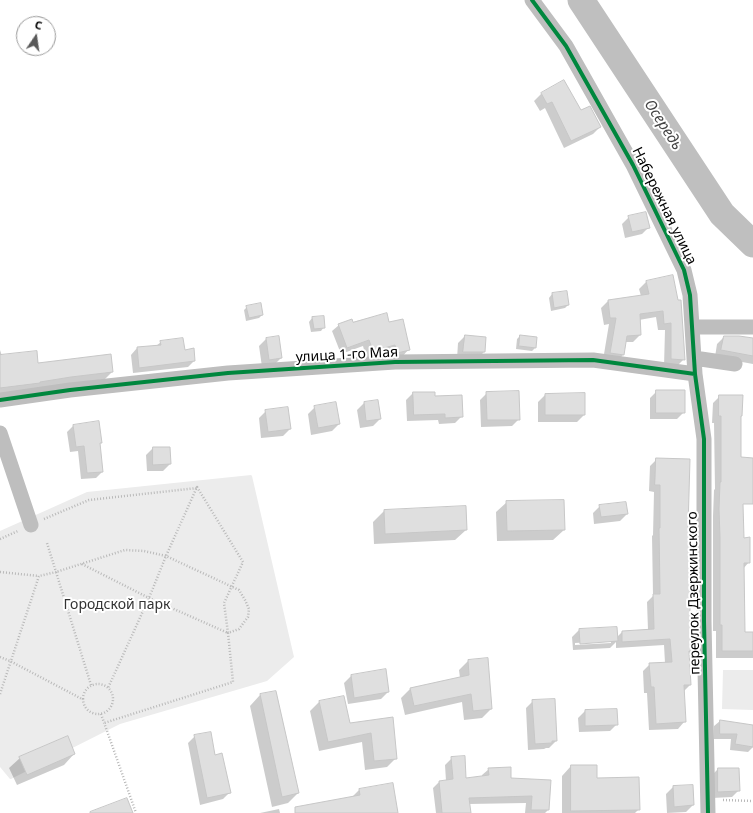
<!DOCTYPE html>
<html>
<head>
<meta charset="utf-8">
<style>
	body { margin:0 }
	#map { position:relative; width:753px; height:813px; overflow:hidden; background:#fff; font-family:"Noto Sans",sans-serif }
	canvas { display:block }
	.north { position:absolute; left:16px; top:16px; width:40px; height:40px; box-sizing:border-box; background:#fff; border:1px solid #999; border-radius:50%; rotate:13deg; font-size:11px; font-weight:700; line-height:16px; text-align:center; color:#000 }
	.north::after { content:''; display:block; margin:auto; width:14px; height:18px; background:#595959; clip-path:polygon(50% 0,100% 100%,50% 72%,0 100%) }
</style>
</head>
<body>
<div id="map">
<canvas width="753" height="813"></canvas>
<div class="north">С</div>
</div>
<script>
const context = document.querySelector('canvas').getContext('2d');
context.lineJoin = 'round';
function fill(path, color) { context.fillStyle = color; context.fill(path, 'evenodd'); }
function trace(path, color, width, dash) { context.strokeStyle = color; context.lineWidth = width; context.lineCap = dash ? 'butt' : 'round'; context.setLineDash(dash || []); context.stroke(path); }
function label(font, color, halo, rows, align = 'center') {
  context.font = font + ' "Noto Sans",sans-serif'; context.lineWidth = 4; context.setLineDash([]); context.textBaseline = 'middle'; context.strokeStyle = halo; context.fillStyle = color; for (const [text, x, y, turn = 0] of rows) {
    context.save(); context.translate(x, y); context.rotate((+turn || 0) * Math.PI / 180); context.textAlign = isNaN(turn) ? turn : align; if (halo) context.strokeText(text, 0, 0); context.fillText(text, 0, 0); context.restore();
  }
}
const green = new Path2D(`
	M251,475L252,476L294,657L267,681L120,724L11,779H10L0,767V531L87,492Z
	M723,670H753V710L722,709Z`);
const shadow = new Path2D(`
	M564,81L581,112L600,127L593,134L564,148L545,108L540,111L534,101L541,94Z
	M629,217L649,227L642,234L625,238L622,224Z
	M646,282L678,302L684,359L677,366H664L665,330H658L656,317L639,320L640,335L633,342H625L623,355L616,362L603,360L609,324L604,325L601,308L608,301L641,296L639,289Z
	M566,292L568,305L565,308L551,311L549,298L552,294Z
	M247,307L262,315L259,318L246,321L244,310Z
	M312,318L324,327L321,331L311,332L309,322Z
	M388,323L408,350L402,357L390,359L389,350L366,357L363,346L341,354L332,331L339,325L353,324Z
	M465,336L484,352L477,359H457L458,343Z
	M520,336L536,337L535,348L532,351L516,349L517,339Z
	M724,337L753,340V364L715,357L717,344Z
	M266,339L281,358L274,365L262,367L259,346Z
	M161,342L184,351L194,361L188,367L133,373L131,355L137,348L156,346Z
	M0,350L2,356L37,364L111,355L112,372L105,379L0,395Z
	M657,391L684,412L677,419H650V398Z
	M413,393L434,397L462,416L455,423L439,424L438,420L407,421L406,400Z
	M487,393L519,419L512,426L481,427L480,400Z
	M545,395L584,415L577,422H538V402Z
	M720,396H742L741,416L740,418L743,539L749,562L743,569L744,633H753V658H716V631H713V516L714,490L715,489L714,423H712L713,403Z
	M364,403L380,419L373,426L360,428L357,410Z
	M315,407L339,424L332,431L311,435L308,414Z
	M266,411L290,429L283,436L261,438L259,418Z
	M73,426L101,443L99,444L102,472L96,478L81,479L78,451L70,452L67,432Z
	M153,448L170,464L163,471H147L146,455Z
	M657,459L687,529L690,627L692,651L689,654L690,685L683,692L684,722L678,729L649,730L647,693H644L643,671L650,664L665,663L664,645L616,648V642L610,648L573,650L572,637L579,630L616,638L622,632L648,630L647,602L653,596L652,536L653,535L654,492L649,491L650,466ZM611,641V643L575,645V643Z
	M507,502L564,530L553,540L497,541L496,512Z
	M600,506L627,514L620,521L594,524L593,513Z
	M465,507L466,530L455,540L374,544L373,522L384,511Z
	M468,661L491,709L482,718L464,720L462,702L405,715L401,698L410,689L460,678L459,670Z
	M385,670L388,692L381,699L348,704L344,683L351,676Z
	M276,692L298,793L288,803L272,807L250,706L260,695Z
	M533,701L556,741L549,748H546L544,749L528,750L526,708Z
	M319,702L349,724L392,718L396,758L387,767L365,770L362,742L319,751L310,711Z
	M585,711L617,724L610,731L579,732L578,718Z
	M720,721L753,726V747L748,752L730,750L731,739H714V726Z
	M195,736L214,756L230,792L223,799L200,805L188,743Z
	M74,754L64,765L17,785L9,768L20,758Z
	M452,758L466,779L482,777V775L489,769L510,779L550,781L548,810L545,813H525L526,803L469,804V813H436L433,788L440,781H446L445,765Z
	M571,766H596V779L639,809L635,813H562V776Z
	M718,769L739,790L732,797L712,798L711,776Z
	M673,787L693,805L686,812L667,813L666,794Z
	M359,790L397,813H303L352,797Z
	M279,809L280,813H260Z`);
const river = new Path2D(`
	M581,0L722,214L753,244`);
const building = new Path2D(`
	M564,80L581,110L590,106L601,127L571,141L552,102L547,104L541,93Z
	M646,212L650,228L632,232L628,216Z
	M673,275L678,300H681L685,360L671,359V323L664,324L663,311L640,314L641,335L627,336L624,355L610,353L616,318H610L608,300L649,294L646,281Z
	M567,291L569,305L554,308L552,293Z
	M261,303L263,315L249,318L246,306Z
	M387,313L389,322L403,319L410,350L397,353L395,345L373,351L369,340L347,348L338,324L352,319L353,322Z
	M324,316L325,328L314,329L312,317Z
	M465,335L486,337L485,352H463Z
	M520,335L537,337L536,348L519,346Z
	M279,336L282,358L269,360L266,338Z
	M724,336H739L753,338V356L721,350Z
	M183,338L185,350L194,348L195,361L139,368L137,347L161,345L160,341Z
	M37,351L38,363L111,354L113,372L71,377L40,382V383L0,388V355Z
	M656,390H685V413H656Z
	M519,391L520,420H487L486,392Z
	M413,392H435V396L462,395L463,417L445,418V414L414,415Z
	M585,393V415H545V394Z
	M719,395H743L742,416H741V457L753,458V504H743L744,538L750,537V563H744L745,632H753V651H722V625H720V538L719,509L720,482H721V416H719Z
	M378,400L381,419L366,421L364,402Z
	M336,402L340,424L318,428L314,406Z
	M288,407L291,429L268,432L265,410Z
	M99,421L102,443H100L103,472L87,473L84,446L76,447L73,425Z
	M153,447H170L171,464L153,465Z
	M656,458L690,459L688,528H689L691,584H690V626H692L693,651H689L691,685H684L686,722L656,724L654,687H651L649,663L672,662L670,639L622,642V631L654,629L653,594H660L659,528H660V485H655Z
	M564,500L565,530L507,531L506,501Z
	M626,502L628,514L601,517L599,505Z
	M466,506L467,530L385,534L384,510Z
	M617,627L618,641L580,644L579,629Z
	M488,658L492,709L473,711L471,694L414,706L410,688L469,675L468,660Z
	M386,669L389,692L354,698L351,675Z
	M276,691L299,793L282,797L260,694Z
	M344,696L350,723L393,717L397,759L374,761L371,733L328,742L319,701Z
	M555,699L557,741H552V743L535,744L532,700Z
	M617,709L618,725L585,726V710Z
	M720,720L753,725V747L735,744L737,734H720Z
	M211,732L215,755L222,753L231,793L207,798L194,735Z
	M68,736L75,754L27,775L19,757Z
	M465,756L466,778L489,775L488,768L511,767V778L551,780L549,810H531L532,796L469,798L471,813H442L439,781L453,779L451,757Z
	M571,765H597V778L639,777L640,810L571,811Z
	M718,768H739L740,791L718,792Z
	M393,783L398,813H295V807L360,795L359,789Z
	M693,785L694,805L674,807L673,786Z
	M127,798L133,813H90V812Z`);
const path = new Path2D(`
	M44,519L89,500L197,488
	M0,539L18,531
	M82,564L149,598L228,633L224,603L243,562L197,487L166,556L149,598L108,688
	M0,572L39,576
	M0,657L10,661L82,699
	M83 699a15 15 0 1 1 30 0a15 15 0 1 1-30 0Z
	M91,685L56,572L125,550L144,551L166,556L239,590L245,600L249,609L248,617L239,629L228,633L233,682L104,723
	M0,694L39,576L56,572L47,543
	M101,714L136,813
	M723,800L753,801`);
const minor = new Path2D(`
	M532,0L566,46L633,165L684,270L690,295L695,374L704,439V621L708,813
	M692,327H753
	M694,358L735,364
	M0,400L70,390L228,373L395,362L593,360L695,374
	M0,433L31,525`);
const cycleway = new Path2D(`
	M532,0L566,46L633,165L684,270L690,295L695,374L704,439V621L708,813
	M0,400L70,390L228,373L395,362L593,360L695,374`);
const streetNames = [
	["Набережная улица",664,206,64],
	["улица 1-го Мая",347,355,-3],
	["переулок Дзержинского",694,593,-91]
];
const parkNames = [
	["Городской парк",117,605]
];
const waterNames = [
	["Осередь",663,125,57]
];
fill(green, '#ececec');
fill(shadow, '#0003');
trace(river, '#bfbfbf', 27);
fill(building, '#dfdfdf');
trace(building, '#c7c7c7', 1);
trace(path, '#b9b9b9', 2.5, [1, 2]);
trace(minor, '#bebebe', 15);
trace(cycleway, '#00873e', 4);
label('14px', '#000', '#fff', streetNames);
label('14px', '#333', '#fff', parkNames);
label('italic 15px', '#444', '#fff', waterNames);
</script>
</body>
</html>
